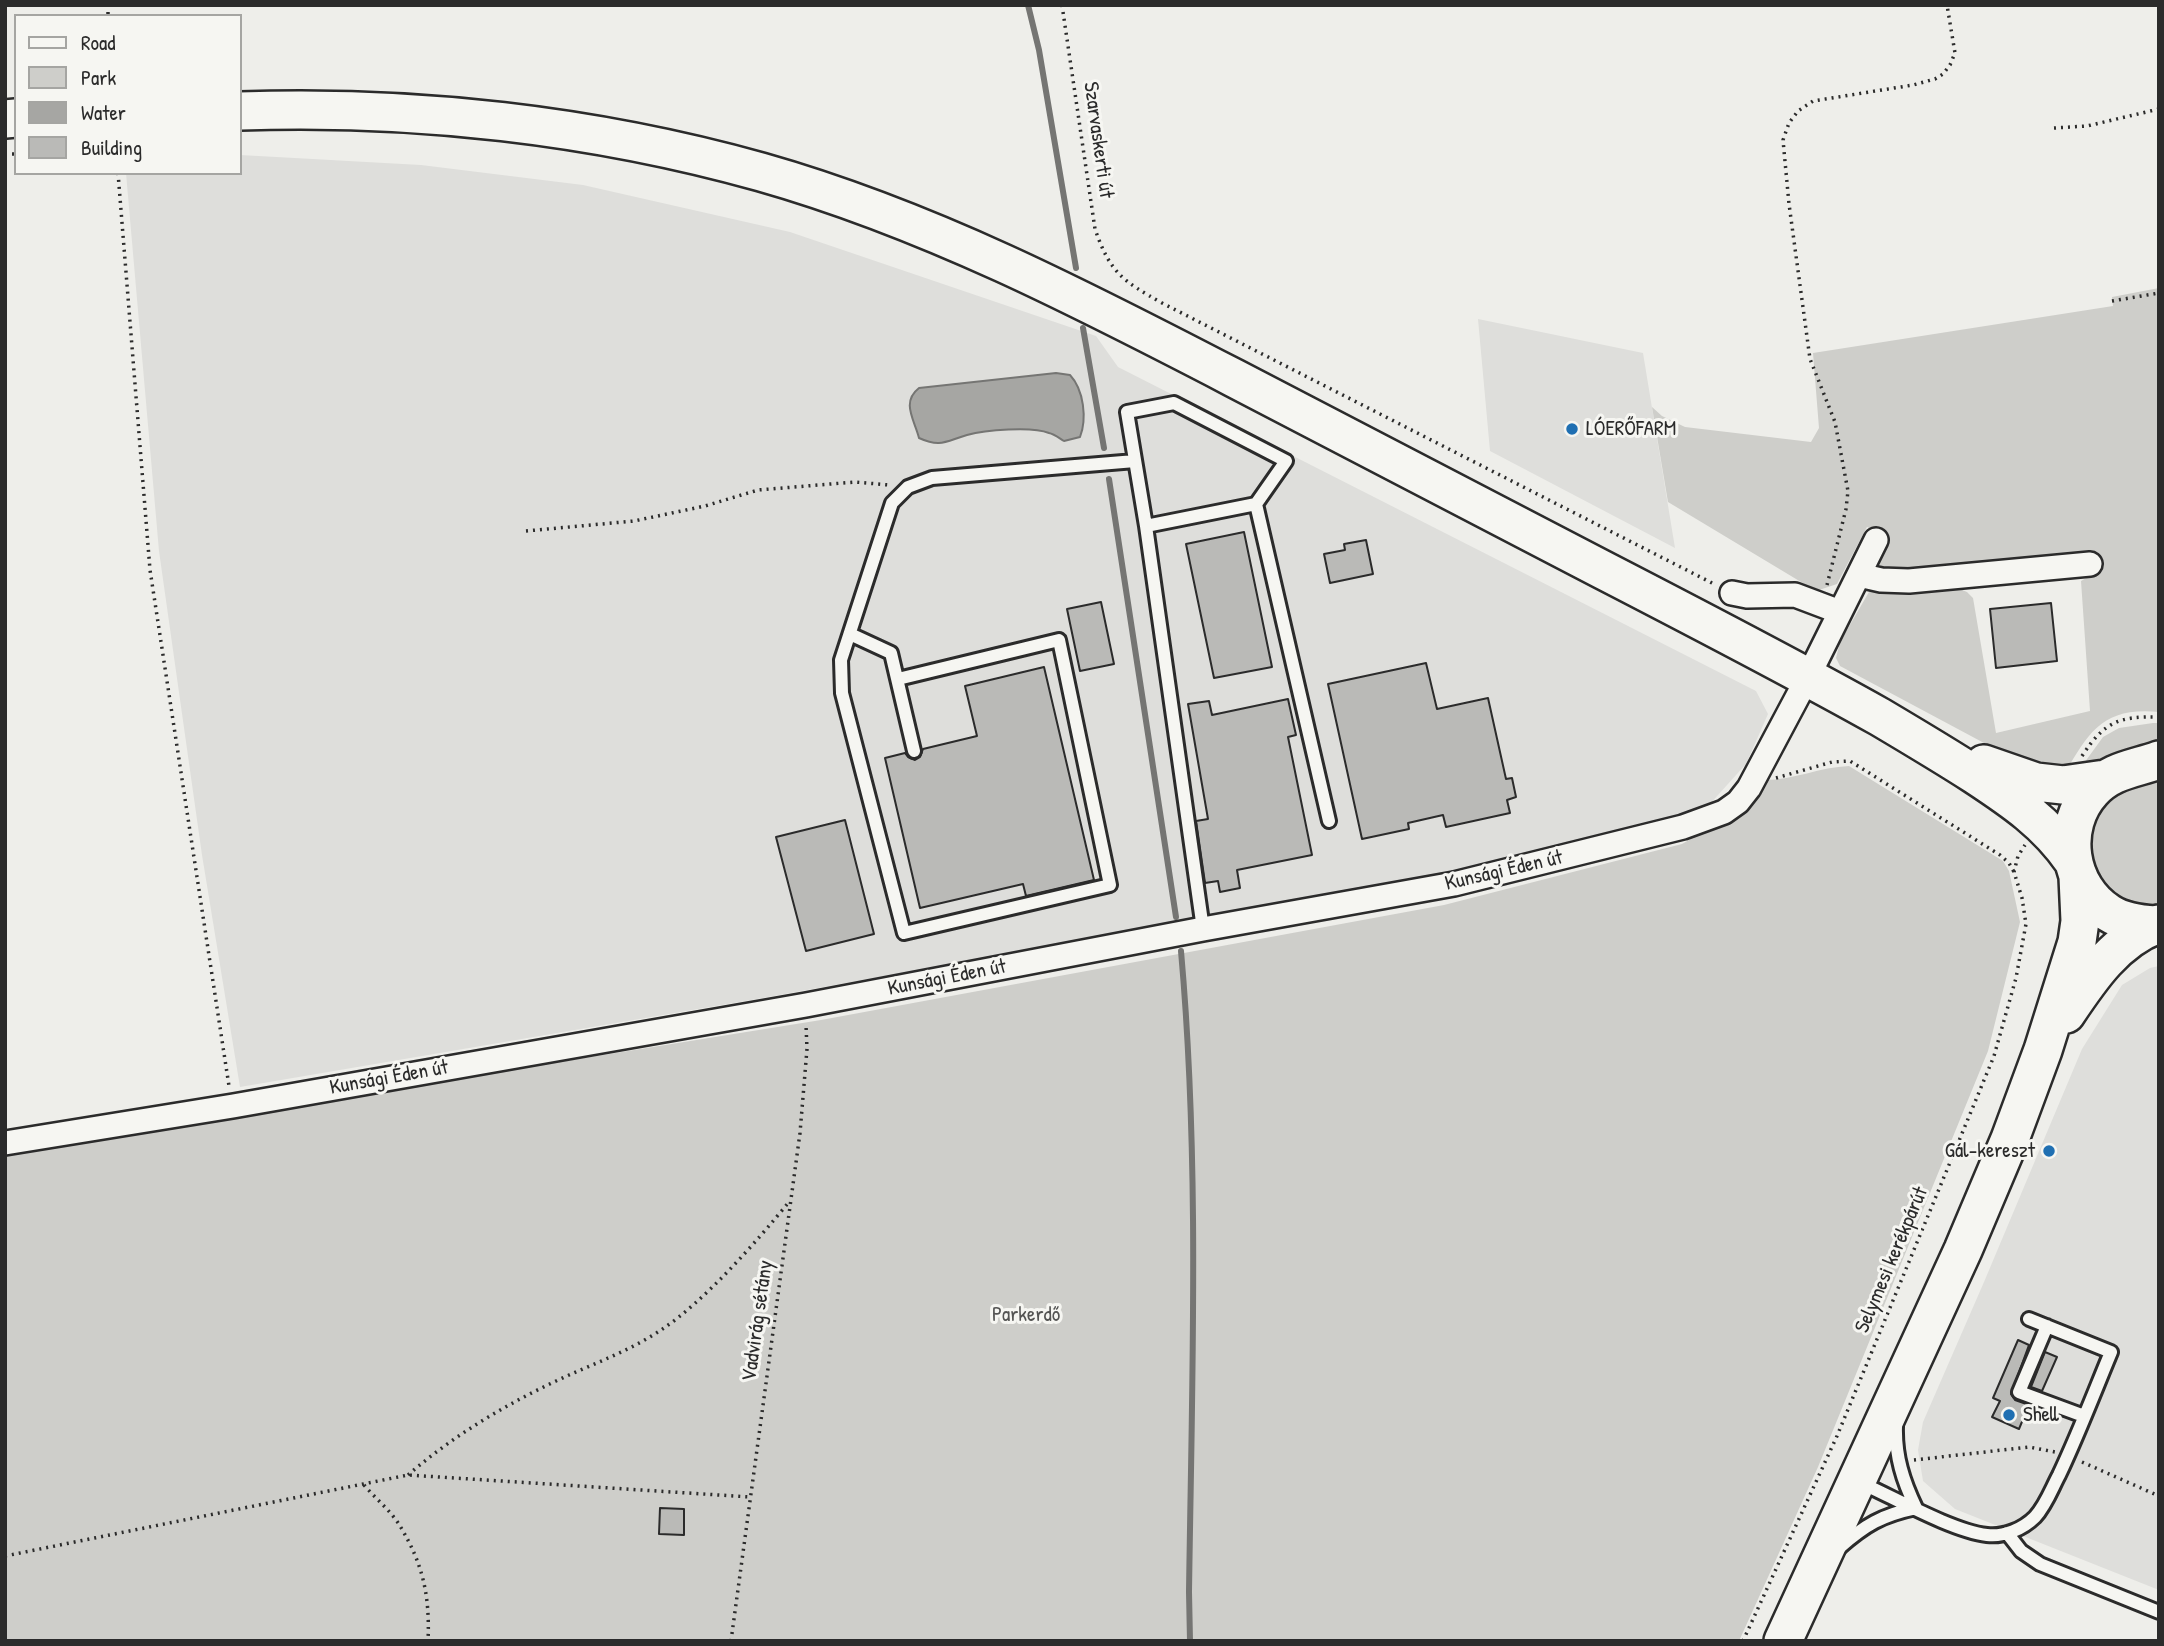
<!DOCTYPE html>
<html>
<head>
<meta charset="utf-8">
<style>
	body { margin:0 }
	#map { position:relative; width:2164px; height:1646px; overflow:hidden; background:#eeeeea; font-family:"Patrick Hand",sans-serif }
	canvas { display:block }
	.frame { position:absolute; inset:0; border:7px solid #2b2b2b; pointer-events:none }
	.legend { position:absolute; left:14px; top:14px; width:228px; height:161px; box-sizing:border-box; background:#f6f6f2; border:2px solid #a5a5a2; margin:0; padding:9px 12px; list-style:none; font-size:21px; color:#2b2b2b }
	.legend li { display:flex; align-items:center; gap:14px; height:35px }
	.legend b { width:35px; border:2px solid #a5a5a2 }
</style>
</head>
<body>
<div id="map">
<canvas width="2164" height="1646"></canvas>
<div class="frame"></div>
<ul class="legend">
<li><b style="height:9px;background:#f6f6f2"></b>Road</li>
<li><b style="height:19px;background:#cececa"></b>Park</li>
<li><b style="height:19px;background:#a6a6a3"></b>Water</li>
<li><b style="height:19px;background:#babab7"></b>Building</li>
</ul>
</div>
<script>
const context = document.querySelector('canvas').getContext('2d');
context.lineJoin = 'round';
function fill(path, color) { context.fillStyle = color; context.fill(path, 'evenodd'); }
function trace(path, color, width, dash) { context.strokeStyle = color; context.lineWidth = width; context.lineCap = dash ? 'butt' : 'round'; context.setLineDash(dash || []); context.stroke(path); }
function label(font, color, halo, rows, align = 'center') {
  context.font = font + ' "Patrick Hand",sans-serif'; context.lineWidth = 6; context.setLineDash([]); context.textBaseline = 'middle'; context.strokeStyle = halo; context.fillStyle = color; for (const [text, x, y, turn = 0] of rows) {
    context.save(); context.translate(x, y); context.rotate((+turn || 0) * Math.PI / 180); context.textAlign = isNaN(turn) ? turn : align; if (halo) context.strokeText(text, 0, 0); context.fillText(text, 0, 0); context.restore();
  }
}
const built = new Path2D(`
	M240,155L421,165L583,185L790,232L1096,336L1118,367L1756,691L1768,714L1746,764L1709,805L1618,836L1453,874L757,999L240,1087L202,855L159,551L126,173H240Z
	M1478,319L1643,353L1675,548L1490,451Z
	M2159,966V1590L1955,1509L1923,1481L1918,1450L1923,1422L1984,1282L2082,1049L2122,985L2150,968Z`);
const green = new Path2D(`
	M2159,288V712C2104,707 2090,730 2065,773L1999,751L1840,666L1836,658L1840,642L1869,592L1876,588L1934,592L1955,587L1967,592L1973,598L1996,733L2090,711L2081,581L2090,576L2100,564L2096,554L2086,553L2008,560L1954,568H1885L1876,563L1888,537L1867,527L1837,584L1819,590L1806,585L1668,502L1652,407L1662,416L1685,427L1811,442L1819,428L1813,353L2113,306L2112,297Z
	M2153,723H2159V744L2074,777L2103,737L2119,728Z
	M1849,766L2003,861L2009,871L2020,922L1988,1051L1818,1467L1739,1641H5V1151L821,1020L1444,905L1682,844L1717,824L1762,780C1792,781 1819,767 1849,766Z
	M2159,766V922L2137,921L2076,862L2113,776Z`);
const water = new Path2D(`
	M1056,373L1070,375C1084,390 1087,419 1080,437L1064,441C1059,438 1054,434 1049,433C1032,426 985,430 967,435C946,441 941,448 919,438C914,419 901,402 919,388Z`);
const stream = new Path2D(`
	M1028,5L1039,50L1076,268
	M1083,328L1104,448
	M1109,479L1176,917
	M1181,951C1200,1164 1192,1378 1189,1592L1190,1641`);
const building = new Path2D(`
	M1244,532L1272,667L1214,678L1186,544Z
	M1366,540L1373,574L1330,583L1324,554L1345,550L1344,544Z
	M1101,602L1114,664L1080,671L1067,609Z
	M2051,603L2057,661L1996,668L1990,609Z
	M1426,663L1437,709L1488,698L1506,779L1512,778L1516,797L1507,800L1510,813L1446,827L1443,815L1408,823L1409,829L1362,839L1328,684Z
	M1044,667L1094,880L1026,896L1023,884L920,908L885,758L905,753L908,757L915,760L920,757L923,749L977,736L965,686Z
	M1288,699L1296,735L1288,737L1312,855L1237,870L1240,888L1220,892L1218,881L1205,883L1196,821L1208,819L1188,704L1209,701L1212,715Z
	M845,820L874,934L806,951L776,837Z
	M2018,1340L2029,1345L2011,1394L2015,1400L2035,1407L2032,1415L2026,1412L2019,1429L1992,1417L2000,1401L1993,1398Z
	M2045,1352L2057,1357L2042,1391L2031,1387Z
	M660,1508L684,1509V1535L659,1534Z`);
const path = new Path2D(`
	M108,5V16
	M1062,5L1095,229C1110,273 1123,281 1162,303L1714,584
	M2054,128L2087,126L2159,109
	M5,154H16
	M118,173L150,570L229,1086
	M2112,301L2159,293
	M526,531L634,521L705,506L758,490L855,482L889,485
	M1827,585L1846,509L1848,491L1835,422L1810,359L1789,204L1783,140L1789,123L1798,111L1813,101L1913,85L1935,79L1943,74L1950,65L1955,53L1947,5
	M2082,756C2104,722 2119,716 2159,717
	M1776,778L1832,762L1850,761L2000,855L2009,863L2014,872
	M1914,1460L2029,1447L2055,1452
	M2082,1462L2159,1496
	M408,1475C453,1436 503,1406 556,1381C592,1364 628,1352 661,1330C705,1301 756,1242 789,1202
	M364,1485C375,1498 391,1511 400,1526C423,1564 430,1596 428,1641
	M5,1556L408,1475L750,1497
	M731,1641L800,1133L807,1049L806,1025
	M1743,1641L1837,1436L1994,1056L2016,978L2026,924L2022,898L2014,872L2018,856L2025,845`);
const lane = new Path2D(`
	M1256,504L1329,821
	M1146,526L1256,504L1286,461L1174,403L1127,412L1146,526L1203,929
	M850,634L891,653L914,751
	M898,679L1059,640L1110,885L904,933L842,693L841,660L892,503L908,487L932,478L1135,461
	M2047,1326L2019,1392L2084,1416
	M1859,1482C1893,1497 1952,1531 1987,1535C2004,1537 2023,1529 2035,1517C2046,1505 2052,1488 2059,1475C2078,1435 2094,1393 2111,1352L2029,1319
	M2007,1533L2021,1551L2040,1564L2159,1612
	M1839,1548C1865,1525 1882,1515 1916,1508C1903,1481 1895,1456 1896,1426`);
const street = new Path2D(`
	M1859,575L1881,580L1909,581L2090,564
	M1732,593L1747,596L1795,595L1840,612
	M5,1143L233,1106L806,1005L1203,929L1454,884L1683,827L1724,812L1738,802L1749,788L1808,677L1876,540`);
const primary = new Path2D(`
	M240,111C414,105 593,125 761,172C927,219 1082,299 1234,378C1357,442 1480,506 1603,570C1696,618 1789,666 1880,717C1912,736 1944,755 1975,775C2013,800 2047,823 2073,861
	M5,119L16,118
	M1984,764L2036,782L2063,785L2105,779
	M2155,925C2139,924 2123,922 2109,913C2068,887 2059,827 2092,791C2111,770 2134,769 2159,760
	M2066,1014C2090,978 2116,939 2159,924
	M1783,1641L1963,1250L2010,1139L2043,1050L2077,942L2080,921L2078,877`);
const markers = [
	[1572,429,7,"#1f6fb2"],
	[2049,1151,7,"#1f6fb2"],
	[2009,1415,7,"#1f6fb2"]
];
const streetNames = [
	["Szarvaskerti út",1098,140,82],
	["Kunsági Éden út",1504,871,-13],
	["Kunsági Éden út",947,978,-11],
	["Kunsági Éden út",389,1078,-10],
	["Selymesi kerékpárút",1892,1260,-67],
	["Vadvirág sétány",758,1321,-82]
];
const poiNames = [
	["LÓERŐFARM",1586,429],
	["Gál-kereszt",2035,1151,"right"],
	["Shell",2023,1415]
];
const parkNames = [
	["Parkerdő",1026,1315]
];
fill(built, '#dededb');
fill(green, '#cececa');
fill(water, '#a6a6a3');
trace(water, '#757573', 2);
trace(stream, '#757573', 6);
fill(building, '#babab7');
trace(building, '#2b2b2b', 2);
trace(lane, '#2b2b2b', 18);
trace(street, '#2b2b2b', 28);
trace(primary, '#2b2b2b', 42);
trace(path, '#2b2b2b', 3.5, [2, 5]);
trace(lane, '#f6f6f2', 12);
trace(street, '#f6f6f2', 23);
trace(primary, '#f6f6f2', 37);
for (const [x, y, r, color] of markers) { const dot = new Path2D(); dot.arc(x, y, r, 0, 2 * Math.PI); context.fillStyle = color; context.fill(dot); trace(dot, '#f6f6f2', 2.5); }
label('21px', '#2b2b2b', '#f6f6f2', streetNames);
label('21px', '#2b2b2b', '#f6f6f2', poiNames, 'left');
label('21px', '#545453', '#f6f6f2', parkNames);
</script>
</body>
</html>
